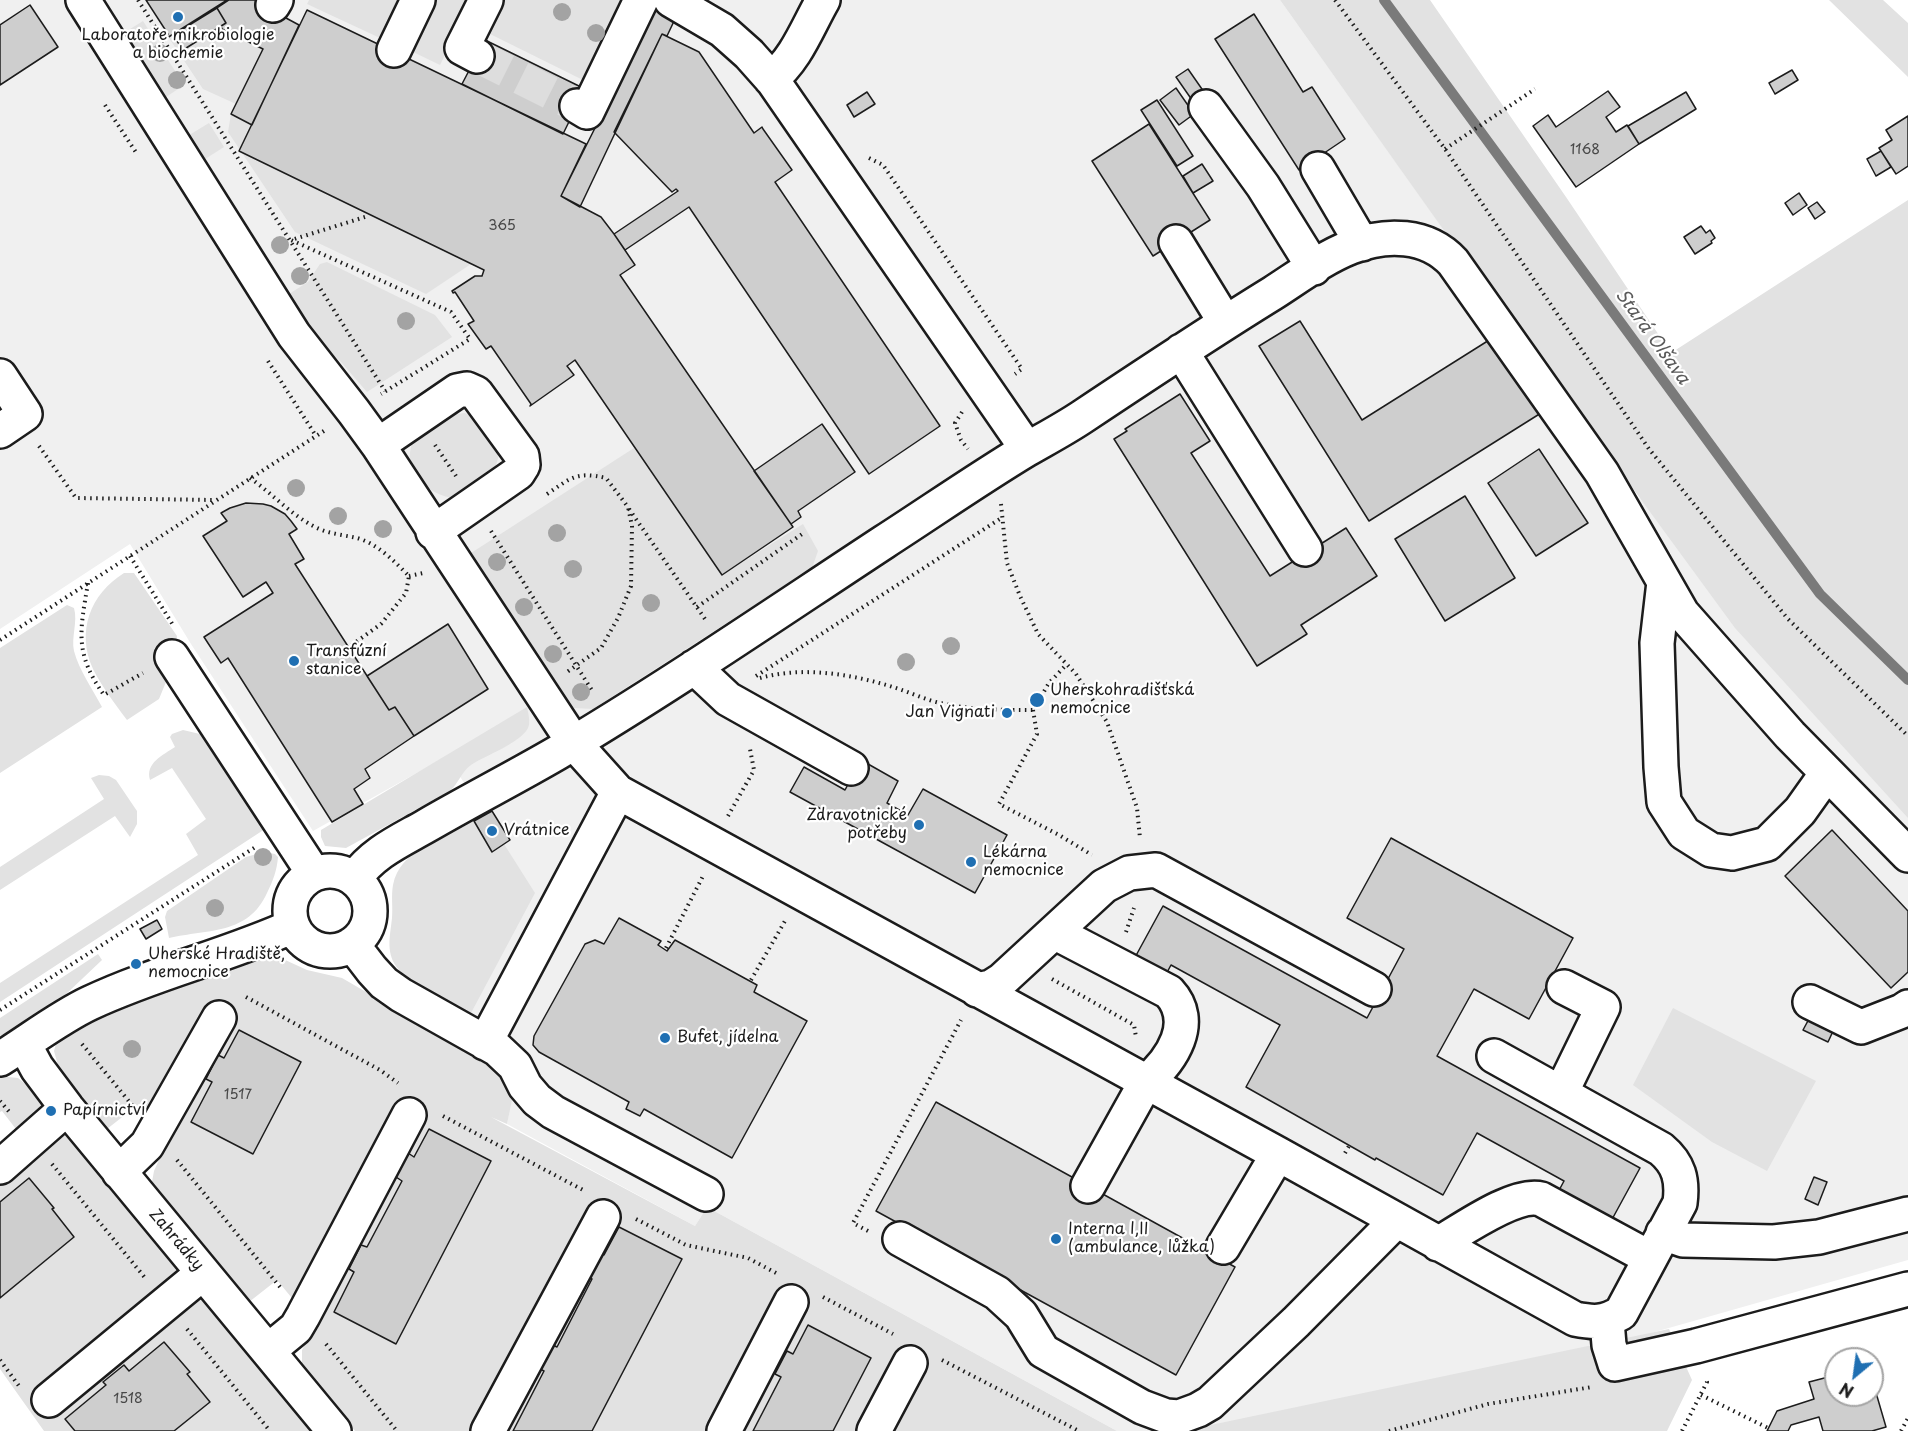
<!DOCTYPE html>
<html>
<head>
<meta charset="utf-8">
<style>
	body { margin:0 }
	#map { position:relative; width:1908px; height:1431px; overflow:hidden; background:#fff; font-family:"Playpen Sans",sans-serif }
	canvas { display:block }
	.north { position:absolute; left:1824px; top:1347px; width:60px; height:60px; box-sizing:border-box; background:#fff; border:2px solid #a4a4a4; border-radius:50%; rotate:209deg; font-size:16px; font-weight:700; line-height:24px; text-align:center; color:#1c1c1c }
	.north::after { content:''; display:block; margin:auto; width:21px; height:27px; background:#1f6fb2; clip-path:polygon(50% 0,100% 100%,50% 72%,0 100%) }
</style>
</head>
<body>
<div id="map">
<canvas width="1908" height="1431"></canvas>
<div class="north">N</div>
</div>
<script>
const context = document.querySelector('canvas').getContext('2d');
context.lineJoin = 'round';
function fill(path, color) { context.fillStyle = color; context.fill(path, 'evenodd'); }
function trace(path, color, width, dash) { context.strokeStyle = color; context.lineWidth = width; context.lineCap = dash ? 'butt' : 'round'; context.setLineDash(dash || []); context.stroke(path); }
function label(font, color, halo, rows, align = 'center') {
  context.font = font + ' "Playpen Sans",sans-serif'; context.lineWidth = 4.5; context.setLineDash([]); context.textBaseline = 'middle'; context.strokeStyle = halo; context.fillStyle = color; for (const [text, x, y, turn = 0] of rows) {
    context.save(); context.translate(x, y); context.rotate((+turn || 0) * Math.PI / 180); context.textAlign = isNaN(turn) ? turn : align; if (halo) context.strokeText(text, 0, 0); context.fillText(text, 0, 0); context.restore();
  }
}
const built = new Path2D(`
	M0,0H1280L1625,484L1908,762V1260L1609,1345L1183,1431H1117L707,1207L695,1226L507,1124L511,1100L454,1043L534,893L447,756L313,831L191,644L130,544L0,629Z`);
const green = new Path2D(`
	M309,0H397L380,38L307,4Z
	M435,0H472L440,65L411,51Z
	M496,0H620L622,19L585,81L490,34L487,23Z
	M1280,0H1430L1566,197L1671,353L1908,200V818L1735,628L1440,225Z
	M1829,0H1883L1908,23V77Z
	M143,21L184,85L163,99L122,34Z
	M221,26L222,29L263,49L236,104L203,89L169,38L173,35L183,50Z
	M231,114L254,126L243,152L471,264L426,294L295,232L228,132Z
	M209,123L224,147L202,161L186,137Z
	M327,262L435,315L452,337L367,392L341,362L310,332V326L289,294L308,282L320,264Z
	M465,413C479,418 499,442 498,458C497,463 495,467 493,471L454,498C430,496 404,473 411,447C413,438 438,421 446,417C452,414 458,414 465,413Z
	M634,448L722,575L803,524L818,551L812,568L593,709L574,708L560,697L468,555Z
	M124,573H134L177,636L176,643L159,667L166,682L159,699L127,720C115,704 102,687 93,669C76,632 90,594 124,573Z
	M67,605L74,608C78,622 71,637 74,651C79,670 93,690 102,707L0,773V648Z
	M527,707C528,712 530,720 529,725C526,741 484,756 471,765C461,772 459,783 450,791L346,848L325,846L321,837V830Z
	M183,730L200,734L207,741L265,829L0,1002V983L198,855L186,834L206,819L172,768L150,780C145,763 163,755 175,747L170,737L172,734Z
	M99,775L109,776L116,780L137,811V824L130,837L115,816L0,890V867L104,799L91,778Z
	M474,821L492,851L504,844L535,893L471,1013C451,1002 412,986 399,970C385,954 390,937 392,918C393,907 391,896 393,885C400,849 445,836 474,821Z
	M264,852L275,854L278,857C277,870 273,881 267,893C248,935 208,929 169,938L165,917L167,911L246,857Z
	M98,954L102,960L63,997L0,1038V1018Z
	M263,956L283,959L307,970L342,978L502,1071L512,1100L507,1124L491,1117L695,1226L707,1207L1117,1431H355L302,1367V1350L315,1326L277,1280L249,1302L161,1196L152,1182L154,1171L166,1144L135,1107L107,1129L59,1069L54,1051L57,1040L105,1011Z
	M1673,1008L1816,1081L1767,1171L1712,1142L1633,1085Z
	M8,1077L18,1078L28,1086L86,1154L312,1431H44L0,1369V1149L19,1133L2,1111L0,1112V1078Z
	M1669,1329L1692,1380L1667,1431H1182Z`);
const stream = new Path2D(`
	M1384,0L1820,594L1908,680`);
const building = new Path2D(`
	M146,0H227L167,38L166,35L168,34Z
	M229,0H264L289,12L286,18L299,25L252,125L231,114L263,49L222,29L221,26L226,23L217,8Z
	M659,0H684L667,36L662,34L580,207L561,196Z
	M30,5L58,47L0,85V25Z
	M217,8L226,23L183,50L173,35Z
	M307,10L586,144L561,196L601,217L614,234L635,265L620,275L793,527L722,575L575,360L567,366L574,375L530,406L531,404L491,346L486,349L468,324L474,321L455,292L453,293L452,291L475,276H482L484,270L239,151Z
	M1254,14L1303,92L1312,87L1345,139L1299,170L1215,39Z
	M662,34L699,52L754,133L762,127L763,129L792,170L775,182L940,426L869,474L689,207L625,250L614,234L678,191L676,189L672,192L614,132Z
	M485,40L585,89L563,134L462,84Z
	M1188,69L1204,92L1192,100L1176,77Z
	M1792,70L1798,80L1775,94L1769,83Z
	M1176,88L1194,114L1179,125L1160,100Z
	M1608,91L1620,107L1606,117L1616,132L1627,125L1639,144L1576,187L1533,126L1548,115L1556,127Z
	M867,92L875,104L854,117L847,105Z
	M1686,92L1696,109L1639,144L1628,126Z
	M1157,100L1193,156L1177,166L1141,110Z
	M1908,116V166L1896,174L1879,148L1892,140L1886,130Z
	M1149,124L1210,220L1153,256L1092,161Z
	M1881,151L1891,167L1876,176L1867,159Z
	M1202,164L1213,181L1193,193L1183,176Z
	M1799,193L1807,205L1793,215L1785,203Z
	M1817,202L1825,212L1815,219L1808,208Z
	M1701,226L1706,233L1710,230L1715,238L1711,241L1712,243L1695,254L1684,237Z
	M1300,321L1362,420L1494,337L1541,413L1369,521L1259,346Z
	M1180,394L1210,441L1191,453L1270,576L1346,528L1377,576L1301,625L1307,634L1257,666L1114,439L1127,431L1125,429Z
	M822,424L855,472L798,511L801,517L791,524L754,471Z
	M1539,449L1588,523L1536,556L1488,483Z
	M1465,496L1515,578L1445,621L1395,539Z
	M246,503L263,504L271,506L285,514L291,521L297,529L289,534L304,559L295,564L389,710L395,707L414,736L365,769L370,778L354,789L363,804L332,822L228,658L221,663L204,637L273,593L266,582L243,597L203,536L227,521L221,513L230,508Z
	M448,624L488,689L414,736L395,707L389,710L367,676Z
	M861,760L898,781L887,803L908,815L923,789L1007,835L975,893L790,792L804,767L845,790Z
	M492,811L510,840L492,852L474,821Z
	M1832,830L1908,911V972L1891,988L1785,876Z
	M1391,838L1573,938L1529,1019L1474,989L1437,1056L1640,1168L1610,1223L1557,1194L1564,1181L1477,1133L1443,1195L1376,1158L1375,1160L1246,1087L1280,1025L1171,965L1164,978L1133,961L1163,906L1367,1018L1404,949L1347,918Z
	M619,918L661,941L658,945L667,951L675,940L757,985L754,992L807,1021L732,1158L644,1109L640,1116L626,1109L629,1102L539,1052L533,1045L534,1036L585,944L595,940L604,944Z
	M157,920L162,929L146,939L140,929Z
	M1810,1017L1834,1029L1828,1042L1803,1030Z
	M239,1030L301,1062L253,1154L191,1122L212,1082L206,1079L218,1055L224,1058Z
	M936,1102L1235,1267L1176,1375L876,1211Z
	M429,1129L491,1161L396,1344L334,1312L354,1272L349,1269L361,1245L367,1247L402,1181L396,1177L408,1153L414,1157Z
	M1814,1177L1827,1182L1818,1205L1805,1199Z
	M29,1178L54,1208L52,1209L74,1237L0,1298V1202Z
	M619,1227L682,1259L592,1431H513L544,1371L538,1368L551,1344L557,1347L592,1279L586,1276L598,1252L604,1255Z
	M808,1325L871,1358L833,1431H753L781,1377L775,1374L787,1351L793,1354Z
	M164,1342L190,1372L187,1374L210,1402L174,1431H75L65,1419L106,1385L103,1382L124,1365L129,1371Z
	M1836,1375V1395H1872V1379L1886,1427L1872,1431H1823L1819,1417L1791,1425L1788,1431H1767L1777,1411L1814,1399L1809,1382Z`);
const minorTunnel = new Path2D(`
	M477,56L577,106`);
const path = new Path2D(`
	M138,0L385,391
	M1335,0L1445,149L1649,449L1788,619L1908,736
	M105,105L137,154
	M1445,149L1535,89
	M869,158L883,165L1022,369L1015,374
	M365,217L291,240L451,312L470,339L381,394
	M268,361L316,436
	M962,412L955,423L961,440L968,449
	M435,445L456,476
	M39,446L76,498L214,500
	M250,478C273,494 292,516 317,528C330,534 344,535 357,538C378,544 394,561 409,576L406,593L381,624L349,647
	M547,494C571,478 576,471 606,478L628,507L632,526L631,586L618,618L601,648L567,672
	M1001,504L1007,563L1020,596L1038,634L1076,674L1107,722L1137,808L1140,838
	M629,509L705,619
	M491,531L593,692
	M130,556L173,625
	M409,576L423,573
	M88,583C80,631 74,653 104,695L143,673
	M697,607L805,532
	M0,640L327,429
	M756,676L1003,517
	M760,678C803,666 851,674 893,687C910,692 927,701 945,704C974,710 1004,710 1033,710L1049,683L1067,664
	M1033,710L1037,734L999,804L1059,835L1092,855
	M728,816L754,770L750,749
	M1126,932L1134,908
	M666,948L703,876
	M1052,979L1134,1025L1136,1037
	M751,980L785,921
	M246,997L380,1070L398,1083
	M0,1010L257,846
	M82,1044L132,1105
	M0,1101L11,1114
	M443,1116L585,1191
	M1345,1153L1349,1146
	M177,1160L280,1287
	M52,1164L146,1279
	M636,1219L686,1245L748,1258L776,1273
	M868,1231L853,1223L961,1020
	M823,1297L893,1334
	M187,1329L270,1431
	M326,1344L397,1431
	M0,1360L19,1386
	M942,1360L1079,1431
	M1701,1395L1768,1428
	M1389,1431L1488,1404L1592,1387
	M1682,1431L1707,1382L1705,1378
	M1901,1431L1908,1418`);
const minor = new Path2D(`
	M83,0L294,335L354,412L378,445L574,743L618,792L1278,1154L1575,1319C1595,1323 1603,1323 1621,1313L1680,1203C1683,1180 1679,1164 1661,1149L1494,1056
	M671,0L722,30L749,54L773,81L1027,449
	M273,5L276,0
	M394,50L418,0
	M477,56L462,48L486,0
	M771,79C796,60 808,26 823,0
	M577,106L587,112L641,0
	M1206,107L1263,186L1314,268
	M1318,169L1362,244
	M1176,242L1225,322
	M1181,351L1305,549
	M0,376L25,414L0,431
	M378,445L457,391L467,389L476,393L522,456L523,465L518,473L433,532
	M1664,582L1657,643L1661,767L1664,802L1684,833L1711,850L1732,853L1767,844L1800,811L1827,773
	M172,657L314,874
	M694,667L728,699L851,768
	M290 911a40 40 0 1 1 80 0a40 40 0 1 1-80 0Z
	M354,879C374,852 398,842 426,826C469,801 514,778 557,753C668,687 776,613 884,542C932,511 978,479 1026,450C1045,439 1064,429 1082,417C1145,375 1208,333 1273,293C1298,277 1323,258 1351,247C1386,233 1427,234 1453,262L1602,473L1682,613L1790,735L1908,855
	M1054,932L1169,992C1197,1022 1172,1060 1146,1082L1088,1186
	M352,944L372,970L384,983L401,995L497,1049L515,1066L525,1086L537,1100L553,1112L706,1194
	M977,990L991,987L1002,980L1104,886L1129,873L1156,870L1374,989
	M1810,1002L1861,1027L1902,1011L1908,1007
	M485,1043L618,792
	M24,1044L37,1068L67,1108L334,1431
	M0,1059C29,1041 60,1017 90,1003C156,972 227,956 293,926
	M1561,1093L1603,1007L1564,987
	M0,1167L67,1108
	M119,1172L147,1145L219,1018
	M1663,1233L1683,1240L1774,1242L1819,1237L1908,1214
	M900,1239L997,1293L1021,1315L1043,1351L1142,1407L1166,1416L1179,1417L1198,1410L1210,1403L1296,1322L1397,1220
	M1438,1244C1462,1230 1515,1192 1541,1199L1650,1258
	M1223,1247L1278,1154
	M1607,1321L1609,1345L1615,1364L1696,1346L1908,1289
	M268,1351L296,1328L303,1316L409,1115
	M49,1400L203,1273
	M488,1431L603,1217
	M724,1431L791,1302
	M874,1431L910,1363`);
const trees = [
	[562,12],
	[596,33],
	[160,53],
	[177,80],
	[280,245],
	[300,276],
	[406,321],
	[296,488],
	[338,516],
	[383,529],
	[557,533],
	[497,562],
	[573,569],
	[651,603],
	[524,607],
	[951,646],
	[553,654],
	[906,662],
	[581,692],
	[263,857],
	[215,908],
	[132,1049]
];
const markers = [
	[178,17,6,"#1f6fb2"],
	[294,661,6,"#1f6fb2"],
	[1037,700,8,"#1f6fb2"],
	[1007,713,6,"#1f6fb2"],
	[919,825,6,"#1f6fb2"],
	[492,831,6,"#1f6fb2"],
	[971,862,6,"#1f6fb2"],
	[136,964,6,"#1f6fb2"],
	[665,1038,6,"#1f6fb2"],
	[51,1111,6,"#1f6fb2"],
	[1056,1239,6,"#1f6fb2"]
];
const numberNames = [
	["1168",1585,150],
	["365",502,226],
	["1517",238,1095],
	["1518",128,1399]
];
const poiNames = [
	["Laboratoře mikrobiologie",178,36,"center"],
	["a biochemie",178,54,"center"],
	["Transfúzní",306,652],
	["stanice",306,670],
	["Uherskohradišťská",1050,691],
	["nemocnice",1050,709],
	["Jan Vignati",995,713,"right"],
	["Zdravotnické",907,816,"right"],
	["potřeby",907,834,"right"],
	["Vrátnice",504,831],
	["Lékárna",983,853],
	["nemocnice",983,871],
	["Uherské Hradiště,",148,955],
	["nemocnice",148,973],
	["Bufet, jídelna",677,1038],
	["Papírnictví",63,1111],
	["Interna I,II",1068,1230],
	["(ambulance, lůžka)",1068,1248]
];
const streetNames = [
	["Zahrádky",176,1240,50]
];
const waterNames = [
	["Stará Olšava",1652,337,54]
];
fill(built, '#f0f0f0');
fill(green, '#e2e2e2');
trace(stream, '#7a7a7a', 10);
fill(building, '#cecece');
trace(building, '#1c1c1c', 1.5);
trace(minorTunnel, '#ddd', 33, [33, 16]);
trace(minor, '#1c1c1c', 38);
trace(path, '#1c1c1c', 4, [1.5, 4.5]);
trace(minor, '#fff', 33);
context.fillStyle = '#a3a3a3';
for (const [x, y] of trees) { context.beginPath(); context.arc(x, y, 9, 0, 2 * Math.PI); context.fill(); }
for (const [x, y, r, color] of markers) { const dot = new Path2D(); dot.arc(x, y, r, 0, 2 * Math.PI); context.fillStyle = color; context.fill(dot); trace(dot, '#fff', 2); }
label('14px', '#484848', null, numberNames);
label('16px', '#1c1c1c', '#fff', poiNames, 'left');
label('16px', '#1c1c1c', '#fff', streetNames);
label('italic 18px', '#5a5a5a', '#fff', waterNames);
</script>
</body>
</html>
